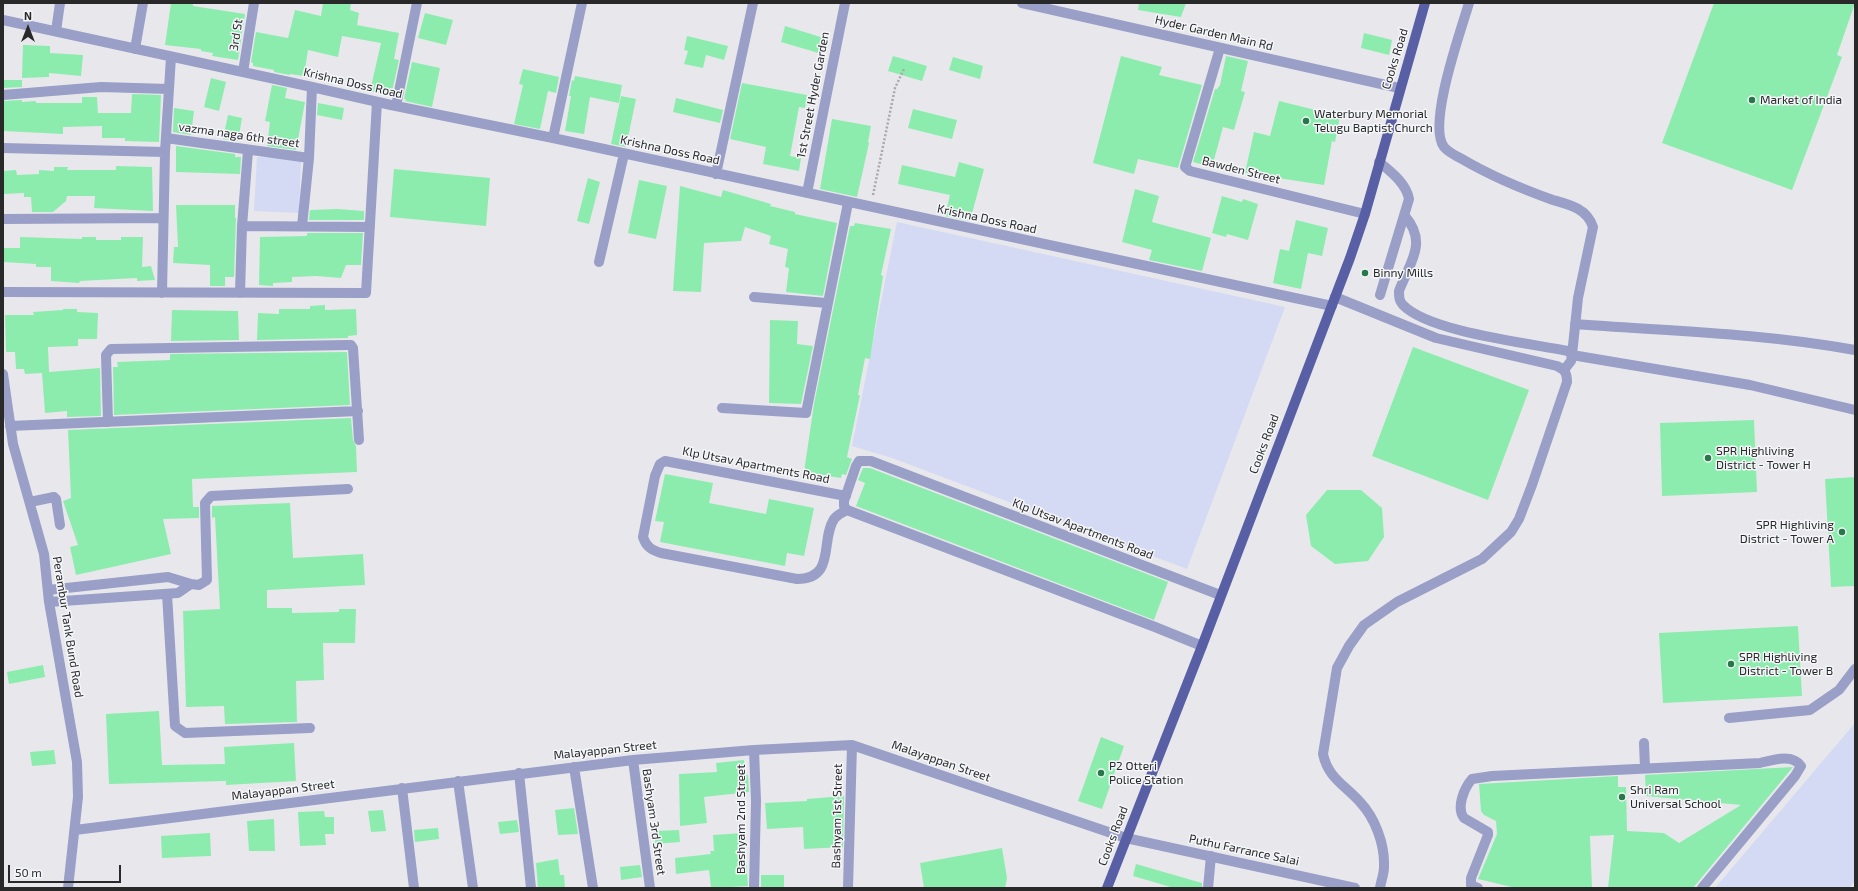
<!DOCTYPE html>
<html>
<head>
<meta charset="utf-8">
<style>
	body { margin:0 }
	#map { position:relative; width:1858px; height:891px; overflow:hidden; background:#e8e8ec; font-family:"Exo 2",sans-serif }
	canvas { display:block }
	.frame { position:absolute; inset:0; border:4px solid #29292a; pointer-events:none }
	.north { position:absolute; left:8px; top:8px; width:40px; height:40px; -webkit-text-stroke:3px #f5f6f9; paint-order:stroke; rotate:0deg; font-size:11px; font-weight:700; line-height:16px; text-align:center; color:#29292a }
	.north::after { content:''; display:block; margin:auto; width:14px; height:18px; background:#29292a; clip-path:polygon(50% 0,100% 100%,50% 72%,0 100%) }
	.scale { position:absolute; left:8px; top:865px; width:113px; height:18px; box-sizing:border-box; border:2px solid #29292a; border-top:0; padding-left:5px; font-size:12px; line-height:14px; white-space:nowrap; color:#29292a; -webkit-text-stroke:3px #f5f6f9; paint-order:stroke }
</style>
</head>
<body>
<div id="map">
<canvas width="1858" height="891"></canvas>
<div class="frame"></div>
<div class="north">N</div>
<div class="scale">50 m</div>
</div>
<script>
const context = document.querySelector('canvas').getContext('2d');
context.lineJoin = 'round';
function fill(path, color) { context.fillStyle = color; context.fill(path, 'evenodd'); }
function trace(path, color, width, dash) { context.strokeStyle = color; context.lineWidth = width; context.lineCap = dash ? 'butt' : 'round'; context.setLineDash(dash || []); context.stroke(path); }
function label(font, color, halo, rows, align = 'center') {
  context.font = font + ' "Exo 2",sans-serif'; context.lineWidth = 3; context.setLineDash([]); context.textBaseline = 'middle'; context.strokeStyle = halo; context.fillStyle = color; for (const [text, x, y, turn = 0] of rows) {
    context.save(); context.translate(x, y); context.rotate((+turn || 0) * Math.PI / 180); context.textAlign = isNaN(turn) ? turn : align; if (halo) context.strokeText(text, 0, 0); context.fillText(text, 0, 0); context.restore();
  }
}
const green = new Path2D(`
	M257,157L301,159L299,213L254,211Z
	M897,222L1285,307L1187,569L892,458L852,446Z
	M1855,723V881L1849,888H1715Z`);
const building = new Path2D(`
	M171,3H193V6L245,14L238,60L212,56L213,53L201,51V49L165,45Z
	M323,3H351L350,10L359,13L357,25L399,33L394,59L399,60L391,96L370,91L381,43L342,36L338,57L308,50L304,76L290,74V75L274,72V70L253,66V63L251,62L256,32L288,38L295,10L321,16Z
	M1139,3H1186L1181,17L1138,10Z
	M1714,3H1855L1837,55L1842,57L1792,190L1662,143Z
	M425,13L453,20L446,45L418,38Z
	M785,26L827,39L822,54L781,42Z
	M1364,33L1392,40L1389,55L1361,48Z
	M687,36L728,46L724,60L706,55L703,68L684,64L688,51L684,50Z
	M23,45L50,46V53L83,55L81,76L49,73V77L22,78Z
	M893,56L927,66L922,81L888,71Z
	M1121,56L1162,67L1159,75L1202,85L1178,168L1138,159L1134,174L1093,163Z
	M1226,56L1248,61L1241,91L1245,92L1234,130L1223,127L1212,167L1193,162L1215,89H1217L1220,85Z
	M953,57L983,66L980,79L949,70Z
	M412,62L440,68L432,107L405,101L406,99H404Z
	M523,69L559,77L556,93L548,91L540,129L514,124L523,85L519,84Z
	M575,76L622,85L619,103L590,97L584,134L565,131L571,96H569L572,80L574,81Z
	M211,78L226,82L219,111L204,107Z
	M3,80H22V87L3,88Z
	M742,83L807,95L805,108L799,107L790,156L801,158L799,171L763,164L766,147L730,139Z
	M272,85L287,88L285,98L305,102L296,150L267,146L270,122L265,121Z
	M132,94L161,95L159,142L125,141V138H102V126L63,127V134L3,131V101L22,100V102L36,101V103H82V97H97L98,113H131Z
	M621,96L636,99L626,147L611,144Z
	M676,98L723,110L720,123L673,112Z
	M1279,101L1340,116L1335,142L1332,141L1324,185L1245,173L1254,132L1270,136Z
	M318,103L344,108L342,120L317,115Z
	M174,108L194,111L191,135L173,132Z
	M913,109L957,120L952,139L908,128Z
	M228,115L242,118L238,141L223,139Z
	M832,119L871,126L868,142L869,143L857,197L820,189Z
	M176,146L235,154V157H241L240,174L176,172Z
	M959,162L984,169L970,221L945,216L950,195L898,184L902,165L955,177Z
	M116,166L152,167L153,211L94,208L95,196H67L66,201L53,212H32L31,197H24V193L3,194V171L16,170L17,175L39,174V170L54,171V167H68L67,170H116Z
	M394,169L490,178L486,226L390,217Z
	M588,178L600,182L589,224L577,221Z
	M639,180L667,186L656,239L628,233Z
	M680,186L721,197L723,190L771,204L770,206L795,212V214L837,223L823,296L786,292L789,268L785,267L788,249L769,244L771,236L745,227L741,241L704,243L701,292L673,291Z
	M1135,189L1159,196L1152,222L1211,238L1202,271L1149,260L1152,250L1122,242Z
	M1222,196L1242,202L1243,199L1258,204L1248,240L1227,234L1226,237L1212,233Z
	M176,205H235V218H236L234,277H225V286H210V265L173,263L174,247H178Z
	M337,209L364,211V220H309L310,210Z
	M1296,220L1328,228L1322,256L1308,253L1301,289L1273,283L1280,249L1289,251Z
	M855,223L891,229L881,275L883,276L870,359L865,358L858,395H860L847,457L852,459L846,475L842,474L841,478L804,472L814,404L850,226H854Z
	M307,233H363L361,265H346L341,278L316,276L292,277V282L273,283V286L259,285L260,237L307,236Z
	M20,237L82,239V237H96V240H121V237H143L142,267L151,266L155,280L137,281V278L80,281L79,283L51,281V267H36V264L3,262V248H20Z
	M325,305V310L356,309L357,335L348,336V338L257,340L258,313L279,314V309H310V306Z
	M63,309H77V312L98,313L97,339H78V346L48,347L49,372L100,368L101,416L67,417V411L45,413L42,373L25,374L24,369H16L15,352H6L5,315H34L33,312L63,310Z
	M172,310L238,311L239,340L171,341Z
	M770,320L798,321L797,344L813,346L801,404L769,403Z
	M1413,347L1529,390L1488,500L1372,456Z
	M347,352L350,405L114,415L113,367H118L117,362L170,360V354Z
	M351,418L353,440L356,446L357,472L192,479L193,507H199V518L163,519L171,554L76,575L70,547L78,545L63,501L71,498L68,430Z
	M1754,420L1757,492L1662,496L1660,423Z
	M863,468H870L1168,582L1154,620L856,506L865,483L858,480Z
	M665,474L713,483L709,503L766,514L769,499L814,508L804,556L787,553L785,566L660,542L664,522L655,521Z
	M1855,477V586L1831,587L1825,479Z
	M1327,490H1361L1382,508L1384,537L1368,561L1335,564L1311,546L1306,515Z
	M290,503L293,558L363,554L365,585L267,590V608H292V613L339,612V609H356L355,643H323L324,680L296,681L297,722L225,724L224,706L186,707L183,611L220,609L215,517L212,518V506Z
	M1798,626L1802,696L1663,703L1659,633Z
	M43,665L45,677L9,684L7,672Z
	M159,711L162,765L225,764L224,747L294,743L296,781L226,785V781L109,784L106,714Z
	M1101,737L1124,746L1102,809L1078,801Z
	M54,750L56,764L32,766L30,752Z
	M744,760L745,775H748L749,792L704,797L707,823L680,826L679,774L717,772L716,763Z
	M1793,767L1693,888H1608L1614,835L1590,836L1592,888H1516L1478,879L1497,834L1496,821L1484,815L1481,811L1479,784L1618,776V787H1626L1627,831L1664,833L1679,843L1741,805L1646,796L1645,775Z
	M844,796L843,847L804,849L803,827L767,829L765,803L807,801V799Z
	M574,808L578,834L558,835L555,810Z
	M383,810L386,831L371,832L368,811Z
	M324,811L325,817H334V834H325L326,845L300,846L298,812Z
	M274,819L275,851H249L247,821Z
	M517,820L519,832L500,834L498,822Z
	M438,828L439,839L415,842L414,830Z
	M679,830L680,842L655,844V831Z
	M210,833L211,856L162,858L161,836Z
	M744,833L748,886L711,888L709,870L676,874L675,858L711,854L710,851H714L713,835Z
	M1002,848L1007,878L1005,888H924L920,863Z
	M558,859L560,875H564L565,888H538L536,863Z
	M1136,864L1202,883V888H1174L1133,876Z
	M640,865L642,877L621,880L620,867Z
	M761,875H784V888H761Z`);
const path = new Path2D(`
	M873,195L895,88L904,69`);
const minor = new Path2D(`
	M1022,3L1399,88
	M1469,3C1461,30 1427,125 1444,147C1448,152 1456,156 1462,159C1491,176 1522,189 1553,200C1571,205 1587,209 1593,227L1578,298L1572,355L1750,385L1855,410
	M3,20L312,87L391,105L553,138L1332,306
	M56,31L60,3
	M1220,48L1185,167L1190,171L1365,214
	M135,49L143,3
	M243,72L254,3
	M3,95L101,87L169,89
	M396,106L417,3
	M166,138L309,158
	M553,138L582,3
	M3,148L165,152
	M248,151L242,226L370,227
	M1379,162C1391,172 1406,183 1409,199L1380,295
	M716,174L753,3
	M807,193L845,3
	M1405,216C1428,243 1410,262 1399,291C1399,297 1399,301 1403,305C1429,332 1528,343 1568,351L1572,355L1571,361L1564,370
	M3,219L163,218
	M302,226L309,158L312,87
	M599,262L624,154
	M3,292L366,293L377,102
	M162,293L165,152L171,57
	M240,293L242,226
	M754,297L827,303
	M1335,297L1436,338L1557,366C1565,370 1567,373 1567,382L1532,485L1519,519L1511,532L1482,559L1397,602L1364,625L1349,646L1337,668L1323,754C1328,778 1345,785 1360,802C1375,818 1385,844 1384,867C1384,874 1381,881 1380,888
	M1575,324C1668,331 1763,333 1855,350
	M3,374L13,444L44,554L49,602L77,762L78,797L68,888
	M722,408L806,413L848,203
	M108,422L106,355L111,349L348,345H351L353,348L359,440
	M10,426L358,411
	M846,496L665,461L660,464L655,476L643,537C646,547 652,550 661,553L797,579C836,579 820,541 834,519C837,515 843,512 847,510
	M30,502L54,497L56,499L60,525
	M191,584L199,585L207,580L205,503L211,496L348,489
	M48,590L168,577L191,584L178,593L49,602
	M167,594L175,726L185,733L310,728
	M1202,646L1155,627L847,510L844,506V501L856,466L859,461H871L1220,595
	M1729,718L1810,710L1839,690L1855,669
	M1644,743L1645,768
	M633,760L650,888
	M574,767L593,888
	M519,773L531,888
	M458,781L473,888
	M402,788L414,888
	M75,830L633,760L754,750L852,745L1126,838L1355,888
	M754,888L756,801L754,750
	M848,888L852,745
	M1208,888L1211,856
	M1478,888L1471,885V878L1488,835V832L1464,818C1456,808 1464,788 1472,779L1492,776L1760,763C1772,760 1792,753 1801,766L1795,776L1702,888`);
const major = new Path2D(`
	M1107,888L1202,646L1350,258L1365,214L1425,3`);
const markers = [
	[1752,100,4,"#277849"],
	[1306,121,4,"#277849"],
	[1365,273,4,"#277849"],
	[1708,458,4,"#277849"],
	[1842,532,4,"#277849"],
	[1731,664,4,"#277849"],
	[1101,773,4,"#277849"],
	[1622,797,4,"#277849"]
];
const streetNames = [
	["Hyder Garden Main Rd",1214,33,13],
	["3rd St",236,35,-81],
	["Cooks Road",1395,59,-73],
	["Krishna Doss Road",353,83,13],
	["1st Street Hyder Garden",813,95,-79],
	["vazma naga 6th street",239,135,8],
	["Krishna Doss Road",670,150,12],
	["Bawden Street",1241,170,14],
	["Krishna Doss Road",987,219,12],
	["Cooks Road",1264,444,-69],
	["Klp Utsav Apartments Road",756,465,11],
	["Klp Utsav Apartments Road",1083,529,21],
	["Perambur Tank Bund Road",68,627,81],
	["Malayappan Street",605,750,-6],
	["Malayappan Street",941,761,19],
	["Malayappan Street",283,790,-7],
	["Bashyam 1st Street",837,816,-89],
	["Bashyam 2nd Street",741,819,-90],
	["Bashyam 3rd Street",654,822,82],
	["Cooks Road",1113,836,-69],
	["Puthu Farrance Salai",1244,850,12]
];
const poiNames = [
	["Market of India",1760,100],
	["Waterbury Memorial",1314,114],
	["Telugu Baptist Church",1314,128],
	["Binny Mills",1373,273],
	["SPR Highliving",1716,451],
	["District - Tower H",1716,465],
	["SPR Highliving",1834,525,"right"],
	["District - Tower A",1834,539,"right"],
	["SPR Highliving",1739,657],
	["District - Tower B",1739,671],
	["P2 Otteri",1109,766],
	["Police Station",1109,780],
	["Shri Ram",1630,790],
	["Universal School",1630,804]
];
fill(green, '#d4d9f4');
fill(building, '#8cecad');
trace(path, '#a9a9ac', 2.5, [2, 2]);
trace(minor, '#999fc6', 10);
trace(major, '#595fa4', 10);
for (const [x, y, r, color] of markers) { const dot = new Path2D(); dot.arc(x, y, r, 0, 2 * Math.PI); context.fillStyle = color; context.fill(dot); trace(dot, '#f5f6f9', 1.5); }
label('12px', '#29292a', '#f5f6f9', streetNames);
label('12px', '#29292a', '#f5f6f9', poiNames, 'left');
</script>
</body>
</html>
